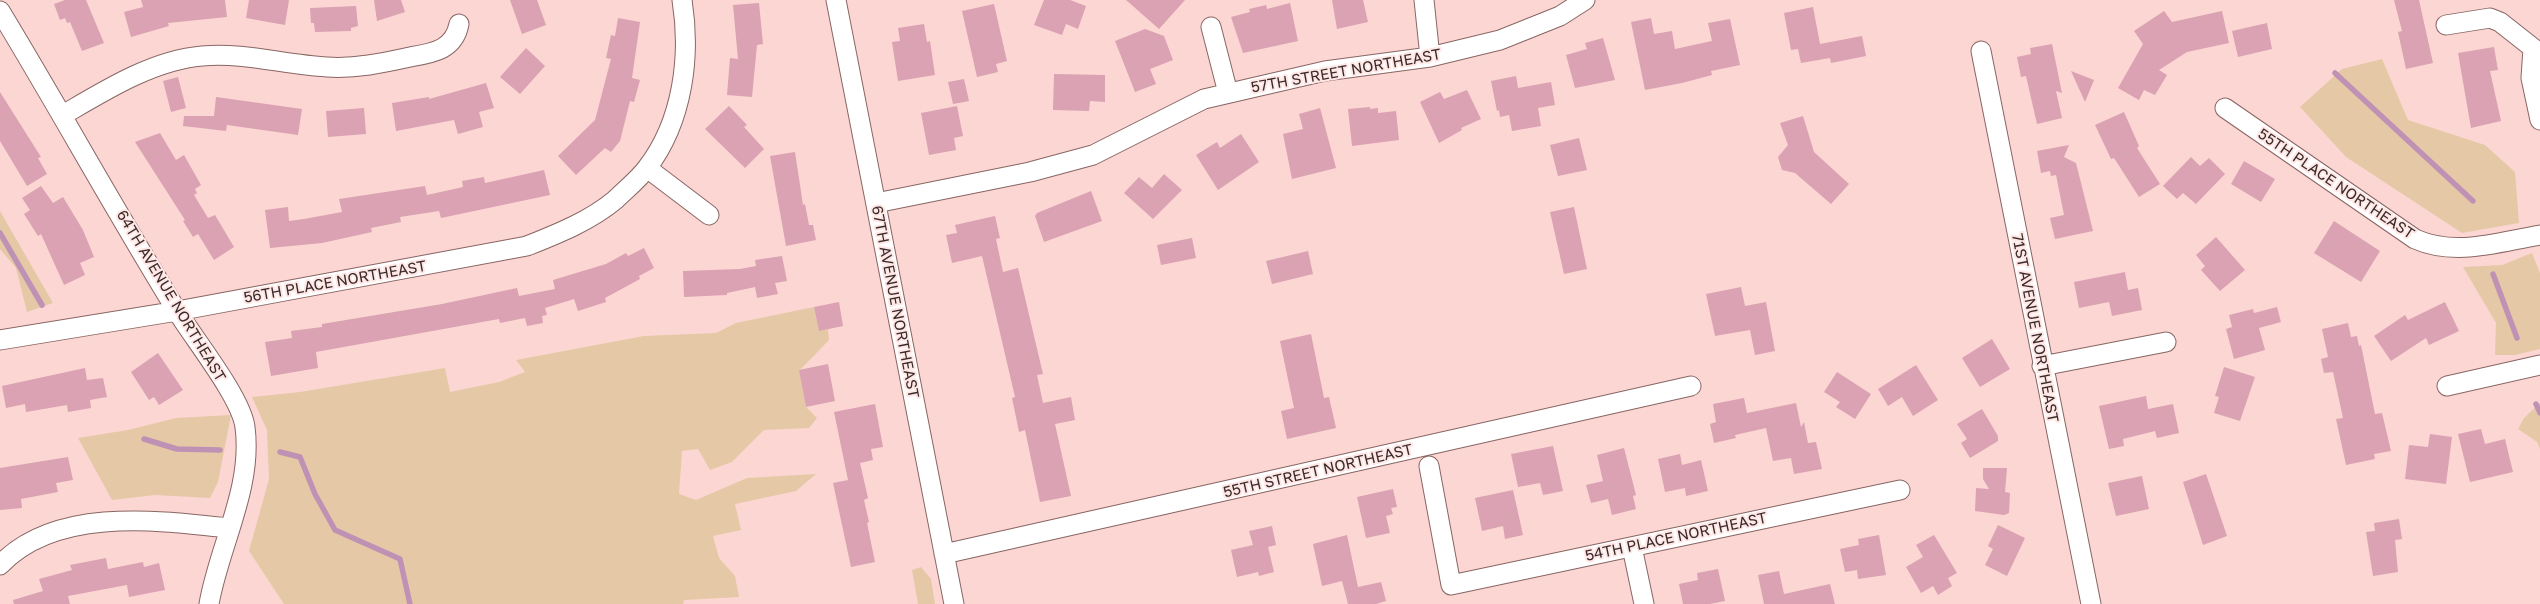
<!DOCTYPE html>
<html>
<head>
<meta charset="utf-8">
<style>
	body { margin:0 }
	canvas { display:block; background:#fcd6d2 }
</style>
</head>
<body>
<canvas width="2540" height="604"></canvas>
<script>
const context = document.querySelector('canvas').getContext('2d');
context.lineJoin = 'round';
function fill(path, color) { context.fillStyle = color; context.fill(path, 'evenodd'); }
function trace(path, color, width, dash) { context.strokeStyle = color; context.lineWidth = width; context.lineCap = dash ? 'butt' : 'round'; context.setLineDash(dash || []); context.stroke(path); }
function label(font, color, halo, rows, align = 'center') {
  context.font = font + ' "Golos Text",sans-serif'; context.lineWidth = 4; context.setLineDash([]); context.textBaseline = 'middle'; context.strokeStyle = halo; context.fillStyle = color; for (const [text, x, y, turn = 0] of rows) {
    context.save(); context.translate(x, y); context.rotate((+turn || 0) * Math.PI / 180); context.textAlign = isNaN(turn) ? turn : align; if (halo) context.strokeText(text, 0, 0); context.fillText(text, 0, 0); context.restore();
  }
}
const green = new Path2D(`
	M2382,59L2408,120L2485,145L2515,172L2519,223L2462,233L2346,157L2300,107L2342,69Z
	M0,211L53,303L27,312L16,268L0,249Z
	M2532,253L2540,273V349L2515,355H2495L2496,323L2463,267L2502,265Z
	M814,307L819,330L828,329L829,340L800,370L806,407L817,418L809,428L764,430L732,462L710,470L698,449L682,451L679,494L696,500L747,478L816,474L796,491L735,504L741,530L713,536L719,558L735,576L739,597L684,600L683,604H284L249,551L269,479L267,430L252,397L300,392L445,368L450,392L499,382L525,372L516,360L644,336L716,333L736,323Z
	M2540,403V449L2537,442L2518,429L2524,418Z
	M231,415L218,482L210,498L155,495L112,500L78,438L128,430L176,418Z
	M921,567L931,579L935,604H918L912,570Z`);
const stream = new Path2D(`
	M2335,73L2473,201
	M0,233L42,305
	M2493,274L2517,338
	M2536,404L2540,413
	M144,439L177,449L220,450
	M280,452L300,457L315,494L335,530L400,559L410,604`);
const building = new Path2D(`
	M65,0H86L104,43L82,51L70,22L67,23L65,18L60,20L54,4Z
	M141,0H225L227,17L168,23L169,26L131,37L124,12L143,7Z
	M249,0H289L285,25L246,18Z
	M374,0H401L405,12L377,21Z
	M510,0H537L546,25L522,34Z
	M1044,0H1070L1086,6L1078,29L1066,24L1062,35L1034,25Z
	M1126,0H1185L1159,29Z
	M1332,0H1363L1368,22L1337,29Z
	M2394,0H2419L2433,63L2406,69L2398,32L2402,31Z
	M759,3L763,44L757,45L752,97L727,95L730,58L738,59L733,5Z
	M1290,3L1298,41L1243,53L1231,17L1250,12L1249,9L1266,5L1267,9Z
	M994,4L1007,61L996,64L998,72L977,77L962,11Z
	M356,6L358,26L351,28V31L315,32L314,23H311L310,8Z
	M1813,7L1820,44L1862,36L1866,56L1831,63L1830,58L1801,63L1798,49L1791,50L1784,13Z
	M2164,11L2172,22L2222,11L2229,43L2187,52L2159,70L2167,75L2155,95L2144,90L2139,100L2118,88L2143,44L2134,31Z
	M618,18L640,22L632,78L640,80L634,102L630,101L620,141L611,152L605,148L576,175L558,156L595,120L611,59L606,58L611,35L615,36Z
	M1651,18L1654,34L1672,31L1675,49L1712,41L1708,23L1730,19L1740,65L1711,71L1712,75L1682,83L1645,90L1631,22Z
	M2267,23L2272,49L2238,57L2232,31Z
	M924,24L927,42L930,41L935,75L898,81L892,42L900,41L898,28Z
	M1145,29L1164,36L1173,60L1150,69L1156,84L1135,92L1115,41Z
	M1603,38L1615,80L1575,88L1566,55L1587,49L1585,43Z
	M2052,44L2062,93L2056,91L2062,118L2037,124L2026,76L2021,77L2017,57L2031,54L2030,48Z
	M2494,47L2498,70L2490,71L2501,121L2471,128L2458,53Z
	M526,48L545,66L520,94L500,77Z
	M2071,71L2094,80L2085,102Z
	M1054,74L1105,75V102L1090,101L1089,111L1053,110Z
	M1516,76L1518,88L1551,82L1555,105L1538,108L1541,126L1512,131L1509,115L1500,117L1499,110L1497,111L1491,81Z
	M178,77L186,108L171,112L163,81Z
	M964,79L969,101L953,104L948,82Z
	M486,83L494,108L479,112L483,127L458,134L454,120L396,131L392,103L429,97V99Z
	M1467,90L1481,119L1461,128L1462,130L1439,143L1420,102L1440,92L1444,99Z
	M0,92L41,157L38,158L47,174L27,186L0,141Z
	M216,97L302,109L298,135L227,125L226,131L183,126L184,116H214Z
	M729,106L747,125L744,127L764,149L745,168L705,129Z
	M957,106L963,136L954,138L956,150L929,155L921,113Z
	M1370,107V109L1378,108V113L1396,111L1399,140L1352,146L1348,109Z
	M364,108L366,134L328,137L326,111Z
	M1320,108L1336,168L1292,179L1283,134L1303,129L1299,114Z
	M2124,112L2139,146L2137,148L2160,184L2139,197L2114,158L2111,159L2095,125Z
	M1803,116L1814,152L1849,184L1831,204L1795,173L1782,170L1778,157L1788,145L1780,123Z
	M160,133L176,160L184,155L201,185L195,189L197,193L194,195L208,218L215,215L234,247L214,260L198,234L193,237L183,221L185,220L135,142Z
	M1241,134L1259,162L1218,190L1196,155L1217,142L1220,148Z
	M1579,138L1587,170L1558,176L1550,145Z
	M2069,145L2064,157L2076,163L2093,231L2055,239L2050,218L2064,215L2056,175L2051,176L2050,171L2041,173L2037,151Z
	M795,152L803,205L805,204L809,225H813L816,240L786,246L770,156Z
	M2191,157L2200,166L2209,158L2225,174L2196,204L2183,193L2177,199L2163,186Z
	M2244,161L2275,179L2261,202L2231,184Z
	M544,170L550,195L441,218L439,211L400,217L401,222L371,228L372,232L322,243L270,248L265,210L288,207L289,221L304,219L342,212L339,199L425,186L427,195L463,187L462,181L484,177L485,183Z
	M1164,174L1182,190L1153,219L1124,193L1139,177L1152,188Z
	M41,186L53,203L63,197L83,230L94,257L80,263L85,275L64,285L41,234L38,236L24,214L30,210L22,198Z
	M1091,191L1102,221L1044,242L1035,216L1037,213Z
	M1574,207L1587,269L1564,274L1550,212Z
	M995,216L1000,238L996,239L1003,272L1018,268L1043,374L1037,375L1043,403L1071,397L1075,420L1055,424L1071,496L1040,502L1025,430L1019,432L1012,398L1015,397L982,256L952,263L946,235L957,233L955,225Z
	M2334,221L2380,251L2361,282L2314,253Z
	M2216,237L2245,270L2220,291L2201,270L2205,266L2196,255Z
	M1192,238L1196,258L1161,265L1157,245Z
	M644,248L654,268L639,276L640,279L605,298L606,302L578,311L574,299L545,308L547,315L542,316L543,323L527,326L525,318L500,323L499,319L316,352L318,368L271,376L265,342L292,338L291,331L322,327V324L442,304L517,288L519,296L555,289L553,280L606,264L626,253L628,256Z
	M1308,251L1313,274L1272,284L1266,261Z
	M782,256L787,281L775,283L778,294L757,298L755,287L727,293V295L684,297L683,271L740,269L756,266L755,260Z
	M2125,272L2128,290L2138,288L2142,310L2112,316L2109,302L2079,308L2074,282Z
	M1741,287L1745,306L1766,302L1775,351L1755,355L1750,330L1715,336L1706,294Z
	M839,302L843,326L819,331L814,307Z
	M2445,302L2459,331L2429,345L2426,338L2391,361L2374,336L2405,315L2408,320Z
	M2277,307L2281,322L2259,328L2265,350L2234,359L2226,329L2232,327L2229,315L2253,309L2254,313Z
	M2348,323L2351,337L2357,336L2359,346L2361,345L2375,414L2382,413L2391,451L2374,454L2375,459L2346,465L2336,419L2343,418L2333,372L2324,373L2321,359L2328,357L2322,329Z
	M1311,334L1324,398L1329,397L1336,428L1287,439L1281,411L1294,408L1280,341Z
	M1992,339L2010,369L1980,387L1962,358Z
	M158,353L183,390L159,405L154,397L149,400L131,372Z
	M828,364L835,401L806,407L799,370Z
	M1916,365L1938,400L1913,416L1902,397L1888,406L1878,389Z
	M2224,367L2255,377L2240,421L2214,413L2219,397L2215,396Z
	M85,368L87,380L103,378L107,397L90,400L91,408L68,412L67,405L26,412L25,404L6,408L2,386Z
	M1837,372L1871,394L1855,419L1836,407L1840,402L1824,392Z
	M2146,396L2148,409L2173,404L2179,433L2157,438L2155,431L2123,439L2124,446L2109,449L2099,406Z
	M1744,398L1747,413L1796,403L1801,427L1804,422L1808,443L1816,442L1822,469L1794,474L1791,458L1773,461L1766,428L1735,435L1736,438L1714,443L1710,424L1716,422L1713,404Z
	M875,404L883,447L871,449L873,460L860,463L868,498L864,500L869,522L867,523L875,562L851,567L833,483L848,480L834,412Z
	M1982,409L1998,436V441L1970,458L1961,443L1967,439L1957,424Z
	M2481,429L2485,444L2505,439L2513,472L2470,482L2458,434Z
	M2430,434L2452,437L2446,484L2405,479L2409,445L2428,447Z
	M1553,446L1563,491L1543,495L1540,483L1518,487L1511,454Z
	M1624,448L1636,495L1633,496L1636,509L1612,515L1608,499L1591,503L1586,485L1603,481L1597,455Z
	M1680,454L1682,465L1701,460L1708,491L1686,496L1685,488L1665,492L1658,459Z
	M68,457L73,480L56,483L58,492L21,499L22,508L0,510V468Z
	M1983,468H2007L2005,492L2010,493L2009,513L2004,515L1975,511L1976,488L1989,489L1983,479Z
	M2206,474L2227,536L2203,545L2183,482Z
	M2142,476L2149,509L2116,516L2108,483Z
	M1393,489L1397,507L1391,508L1393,514L1386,516L1390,533L1366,538L1357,497Z
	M1513,490L1523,535L1505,539L1503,526L1482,531L1475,498Z
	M2399,519L2402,539L2395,540L2398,572L2373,576L2366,532L2375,531L2374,523Z
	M1998,525L2025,538L2007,576L1985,565L1993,549L1988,546Z
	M1272,526L1276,545L1268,547L1274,572L1259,576L1258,572L1237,577L1231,550L1253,545L1249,531Z
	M1347,535L1358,587L1381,582L1386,601L1376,604H1348L1342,581L1322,586L1313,544Z
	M1879,535L1886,575L1858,579L1857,570L1845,572L1840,549L1859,545L1858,539Z
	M1934,535L1957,573L1948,578L1952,586L1938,595L1933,586L1921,593L1906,567L1923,557L1916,545Z
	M106,558L108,569L143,562L144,567L159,563L165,590L129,597L127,585L68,596L70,604H14L13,600L43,591L39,579L72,570L70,565Z
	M1718,569L1725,601L1710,604H1683L1679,584L1698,580L1697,573Z
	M1779,571L1784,594L1830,584L1835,604H1764L1758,575Z`);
const minor = new Path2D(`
	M836,0L954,604
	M1424,0L1430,57
	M0,11C60,110 116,212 177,311C194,339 241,397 245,427C253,488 219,546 209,604
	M2446,25L2490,18L2500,22L2533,48
	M1211,27L1228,93
	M2533,48L2531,78L2540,120
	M1981,51L2091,604
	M2225,108L2415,239C2456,257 2498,242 2540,235
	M63,115C104,91 153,60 202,56C244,52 285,65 327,67C355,69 383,63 410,57C433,53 454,50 459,24
	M647,168L709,215
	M876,203L1030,172L1093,155L1204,99L1325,71L1430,57L1500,40L1560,16L1585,0
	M0,340L177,311L527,246C557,234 590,221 615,200C625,190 639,179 647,168C683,121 691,56 682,0
	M2042,366L2166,342
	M2447,386L2540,365
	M1429,466L1451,585L1900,490
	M1632,547L1644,604
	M944,554L1691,386
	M0,565C55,507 156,520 229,528`);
const streetNames = [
	["57TH STREET NORTHEAST",1346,71,-10],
	["55TH PLACE NORTHEAST",2336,184,34],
	["56TH PLACE NORTHEAST",335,282,-10],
	["64TH AVENUE NORTHEAST",171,296,59],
	["67TH AVENUE NORTHEAST",895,302,79],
	["71ST AVENUE NORTHEAST",2035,328,79],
	["55TH STREET NORTHEAST",1318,471,-13],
	["54TH PLACE NORTHEAST",1676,537,-12]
];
fill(green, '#e5c9a6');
trace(stream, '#bf92b5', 5.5);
fill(building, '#daa2b3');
trace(minor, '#886664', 21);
trace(minor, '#fff', 19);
label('15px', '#392b2a', '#ffe7e5', streetNames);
</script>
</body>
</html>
